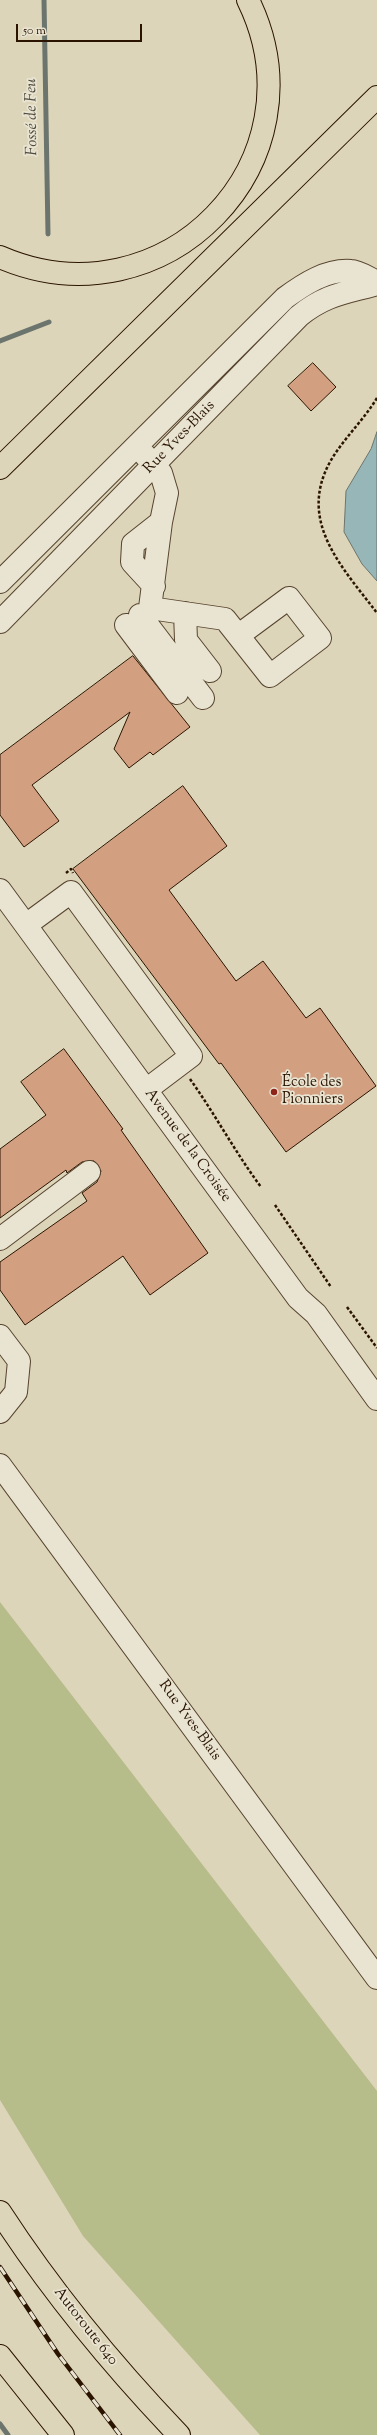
<!DOCTYPE html>
<html>
<head>
<meta charset="utf-8">
<style>
	body { margin:0 }
	#map { position:relative; width:377px; height:2435px; overflow:hidden; background:#ddd5b9; font-family:"Sorts Mill Goudy",serif }
	canvas { display:block }
	.scale { position:absolute; left:16px; top:24px; width:126px; height:18px; box-sizing:border-box; border:2px solid #2a1400; border-top:0; padding-left:5px; font-size:12px; line-height:14px; white-space:nowrap; color:#2a1400; -webkit-text-stroke:3px #e9e4d2; paint-order:stroke }
</style>
</head>
<body>
<div id="map">
<canvas width="377" height="2435"></canvas>
<div class="scale">50 m</div>
</div>
<script>
const context = document.querySelector('canvas').getContext('2d');
context.lineJoin = 'round';
function fill(path, color) { context.fillStyle = color; context.fill(path, 'evenodd'); }
function trace(path, color, width, dash) { context.strokeStyle = color; context.lineWidth = width; context.lineCap = dash ? 'butt' : 'round'; context.setLineDash(dash || []); context.stroke(path); }
function label(font, color, halo, rows, align = 'center') {
  context.font = font + ' "Sorts Mill Goudy",serif'; context.lineWidth = 3.5; context.setLineDash([]); context.textBaseline = 'middle'; context.strokeStyle = halo; context.fillStyle = color; for (const [text, x, y, turn = 0] of rows) {
    context.save(); context.translate(x, y); context.rotate((+turn || 0) * Math.PI / 180); context.textAlign = isNaN(turn) ? turn : align; if (halo) context.strokeText(text, 0, 0); context.fillText(text, 0, 0); context.restore();
  }
}
const green = new Path2D(`
	M0,1602L377,2091V2435H260L83,2236L0,2100Z`);
const water = new Path2D(`
	M377,432V581L362,564L344,532L346,491L371,449Z`);
const stream = new Path2D(`
	M44,0L48,234
	M0,341L49,322
	M0,2424L8,2435`);
const building = new Path2D(`
	M313,363L336,387L311,411L288,386Z
	M133,656L190,727L153,755L150,752L129,768L114,749L130,712L32,785L59,821L24,847L0,815V755Z
	M183,786L227,846L169,890L236,981L263,961L306,1018L320,1008L376,1086L286,1152L221,1063L219,1064L73,869Z
	M64,1049L123,1129L121,1130L208,1253L150,1295L123,1256L25,1325L0,1290V1262L87,1201L82,1193L97,1182L101,1171L94,1161L82,1162L67,1173L66,1170L0,1218V1149L46,1115L21,1082Z`);
const path = new Path2D(`
	M377,398C363,421 343,439 330,462C297,522 343,568 377,613
	M66,873L71,869L73,873
	M190,1079C215,1114 235,1152 261,1187
	M275,1205L331,1287
	M347,1307L377,1348`);
const minor = new Path2D(`
	M144,454L161,473L167,493L161,522L150,608L225,619L270,676L320,638L289,598L239,635
	M0,582L285,298C304,284 327,269 351,271C359,271 370,279 377,282
	M154,586L132,562L133,544L161,522
	M185,613L186,640L210,671
	M140,615L203,698
	M0,622L299,316C326,294 346,293 377,284
	M126,625L177,693
	M0,890L298,1298L316,1314L377,1399
	M26,925L71,892L191,1056L146,1090
	M0,1239L89,1172
	M0,1336L19,1361L16,1392L0,1412
	M0,1465L377,1978`);
const highway = new Path2D(`
	M0,257C164,328 327,161 248,0
	M0,468L377,97
	M0,2212C52,2292 113,2366 179,2435
	M0,2356L63,2435`);
const rail = new Path2D(`
	M0,2267L58,2354L120,2435`);
const markers = [
	[274,1092,4,"#8f2418"]
];
const streetNames = [
	["Rue Yves-Blais",180,438,-46],
	["Avenue de la Croisée",187,1146,54],
	["Rue Yves-Blais",189,1721,54],
	["Autoroute 640",85,2327,52]
];
const poiNames = [
	["École des",282,1083],
	["Pionniers",282,1100]
];
const waterNames = [
	["Fossé de Feu",33,117,-91]
];
fill(green, '#b7bc8b');
fill(water, '#96b6b8');
trace(water, '#6b756e', 1);
trace(stream, '#6b756e', 5);
fill(building, '#d39f81');
trace(building, '#2a1400', 1);
trace(minor, '#57442e', 24);
trace(highway, '#2a1400', 24);
trace(path, '#2a1400', 2.5, [3, 2]);
trace(minor, '#e9e4d2', 22);
trace(highway, '#ddd5b9', 22);
trace(rail, '#2a1400', 4.5);
trace(rail, '#e9e4d2', 3, [9]);
for (const [x, y, r, color] of markers) { const dot = new Path2D(); dot.arc(x, y, r, 0, 2 * Math.PI); context.fillStyle = color; context.fill(dot); trace(dot, '#e9e4d2', 1.5); }
label('15px', '#2a1400', '#e9e4d2', streetNames);
label('15px', '#2a1400', '#e9e4d2', poiNames, 'left');
label('italic 16px', '#504d40', '#e9e4d2', waterNames);
</script>
</body>
</html>
